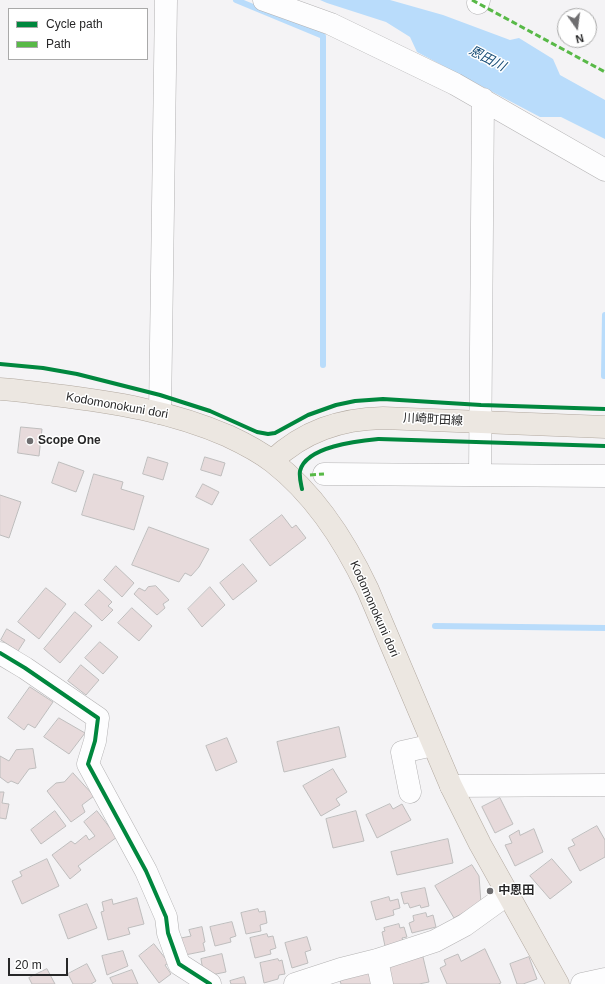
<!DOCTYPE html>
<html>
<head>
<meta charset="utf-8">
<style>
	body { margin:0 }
	#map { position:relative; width:605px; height:984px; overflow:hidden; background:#f4f3f5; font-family:Helvetica,sans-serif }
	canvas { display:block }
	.legend { position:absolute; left:8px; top:8px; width:140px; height:52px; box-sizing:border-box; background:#fff; border:1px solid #a9a9a9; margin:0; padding:5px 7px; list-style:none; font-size:12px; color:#272728 }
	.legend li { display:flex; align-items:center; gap:8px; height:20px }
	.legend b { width:20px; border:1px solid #a9a9a9 }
	.north { position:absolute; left:557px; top:8px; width:40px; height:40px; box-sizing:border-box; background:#fff; border:1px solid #a9a9a9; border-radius:50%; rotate:166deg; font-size:11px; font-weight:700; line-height:16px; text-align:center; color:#272728 }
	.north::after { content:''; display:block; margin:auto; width:14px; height:18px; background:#6f6e70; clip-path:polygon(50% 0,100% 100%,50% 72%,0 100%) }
	.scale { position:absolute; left:8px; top:958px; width:60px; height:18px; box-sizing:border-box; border:2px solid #272728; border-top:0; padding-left:5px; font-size:12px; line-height:14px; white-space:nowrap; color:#272728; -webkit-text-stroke:3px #fff; paint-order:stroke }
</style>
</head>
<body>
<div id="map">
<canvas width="605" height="984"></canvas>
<ul class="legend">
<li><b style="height:5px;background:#00873e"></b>Cycle path</li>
<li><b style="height:5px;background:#58b947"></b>Path</li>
</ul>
<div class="north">N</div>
<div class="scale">20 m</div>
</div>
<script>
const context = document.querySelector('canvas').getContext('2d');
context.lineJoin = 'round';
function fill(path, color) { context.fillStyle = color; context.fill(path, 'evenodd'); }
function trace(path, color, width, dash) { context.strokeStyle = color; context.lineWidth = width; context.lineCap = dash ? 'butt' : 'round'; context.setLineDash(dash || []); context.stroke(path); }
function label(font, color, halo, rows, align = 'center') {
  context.font = font + ' Helvetica,"Noto Sans JP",sans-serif'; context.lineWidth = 3; context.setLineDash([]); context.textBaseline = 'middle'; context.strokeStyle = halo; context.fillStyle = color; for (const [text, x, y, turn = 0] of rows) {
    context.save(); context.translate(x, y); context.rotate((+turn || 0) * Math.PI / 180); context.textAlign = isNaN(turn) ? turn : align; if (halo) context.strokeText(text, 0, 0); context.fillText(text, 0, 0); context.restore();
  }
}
const water = new Path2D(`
	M320,0H390L443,15L510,40L519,38L553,59L560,75L605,100V139L561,117H540L417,52L410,37L386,22L327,3Z`);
const stream = new Path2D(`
	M236,0L323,36V365
	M604,376L605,315
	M435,626L605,628`);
const building = new Path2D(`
	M21,427L42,429L39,456L18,453Z
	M148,457L168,463L163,480L143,474Z
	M205,457L225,463L221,476L201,470Z
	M59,462L84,471L76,492L52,483Z
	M94,474L123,482L121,489L144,496L134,530L82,515Z
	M203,484L219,492L212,505L196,497Z
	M0,495L21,502L9,538L0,535Z
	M282,515L292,528L296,525L306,538L270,566L250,540Z
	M149,527L209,549L199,567L191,576L185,573L179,582L132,565Z
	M243,564L257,581L233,600L220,583Z
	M116,566L134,583L122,597L104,580Z
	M156,586L169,600L163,604L165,608L157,615L134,594L139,588L145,591L148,587Z
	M210,587L225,605L202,627L188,609Z
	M46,588L66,604L39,639L18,622Z
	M99,590L112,602L108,606L113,610L102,621L85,605Z
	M132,608L152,626L139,641L118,623Z
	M75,612L92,626L60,663L44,649Z
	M7,629L25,640L18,651L1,640Z
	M100,642L118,657L103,674L85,658Z
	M81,665L99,680L86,695L68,681Z
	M30,687L53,702L35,728L28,724L24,730L8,718Z
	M59,718L85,733L69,754L44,737Z
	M339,727L346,757L284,772L277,742Z
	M227,738L237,762L216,771L206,746Z
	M33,749L36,768L29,769L18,784L11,781L8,783L0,777V756L9,761L16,750Z
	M333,769L347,792L336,799L340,805L321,816L303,786Z
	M73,773L94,796L82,805L85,812L71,822L47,791L56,783L64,782Z
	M0,792H4L2,803L9,804L6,819L0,818Z
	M500,798L513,824L495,833L482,807Z
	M390,804L393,809L402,804L411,820L377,838L366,815Z
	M55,811L66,826L41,844L31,830Z
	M97,811L117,837L78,866L81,870L70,879L52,855L71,841L75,844L86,835L89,840L95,836L84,822Z
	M356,811L364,841L333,848L326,819Z
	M597,826L605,840V857L580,871L568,848L575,845L572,840Z
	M534,829L543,852L515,866L505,845L512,843L509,836L519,830L520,835Z
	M448,839L453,863L397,875L391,852Z
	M47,859L59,886L22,904L12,881L22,876L20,872Z
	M552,859L572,882L550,899L530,876Z
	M472,865L479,876L481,903L454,918L435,886Z
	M425,888L429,906L421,908L420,905L410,908L408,903L404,904L401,893Z
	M389,897L390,901L398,899L400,908L393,910L394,915L376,920L371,902Z
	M137,898L144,924L128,928L130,934L108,940L101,912L104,911L102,902L112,899L113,904Z
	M87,904L97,928L68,939L59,915Z
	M258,909L259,912L265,911L267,923L260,925L261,931L246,934L241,913Z
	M426,913L427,917L433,915L436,927L412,933L409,923L414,921L413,916Z
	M232,922L236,936L230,938L231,942L215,946L210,927Z
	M399,924L400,928L404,927L407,937L402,938L403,941L385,946L382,932L385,931L384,928Z
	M202,927L205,942L203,943L205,951L185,955L181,938L191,936L189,930Z
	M267,934L268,937L273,936L276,948L270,950L271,954L255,958L250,938Z
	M307,937L311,950L305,952L308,963L292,968L285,943Z
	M154,944L169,963L165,965L171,974L159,983L139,956Z
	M485,949L501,983L498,984H447L440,968L446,965L444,960L458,954L461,961Z
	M123,951L128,966L107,975L102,956Z
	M222,954L226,972L211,975L203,971L201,959Z
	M423,957L429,982L419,984H392L387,966Z
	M529,957L537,979L523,984H517L510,964Z
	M278,959L279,961L282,960L285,974L279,975L278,979L264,983L260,963Z
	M87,964L96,981L91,984H73L68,974Z
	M47,969L55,984H32L29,978Z
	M132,970L138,984H113L110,978Z
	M369,973L372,984H341L340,980Z
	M244,977L246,984H231L230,981Z`);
const minor = new Path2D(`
	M264,0L331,24L455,84L605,170
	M478,3L479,0
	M160,413L166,0
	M324,474L605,476
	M480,474L483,99
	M0,653L25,668L98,718L95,741L88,764L146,871L166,917L168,933L179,964L210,984
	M451,786L605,785
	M410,792L402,752L433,745
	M377,960L382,984
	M295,984L341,969L377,960L435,941L465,925L508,894
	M582,984L605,979`);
const major = new Path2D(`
	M0,389C18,390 36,393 54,395C114,402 173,412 228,436C243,443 259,451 273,462C314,494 346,543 368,590L451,786L480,844L558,984
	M272,461C304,431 340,419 383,418L605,427`);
const quiet = new Path2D(`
	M472,0L605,72
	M310,475L324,474`);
const cycleway = new Path2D(`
	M0,364L43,368L77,374L160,395L210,411L257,432L268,434L275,433L308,415L336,405L355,401L383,399L481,405L605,409
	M302,489C301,484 299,477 300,471C306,446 359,441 379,439L605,446
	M0,653L25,668L98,718L95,741L88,764L146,871L166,917L168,933L179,964L210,984`);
const markers = [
	[30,441,4,"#6f6e70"],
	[490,891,4,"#6f6e70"]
];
const streetNames = [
	["Kodomonokuni dori",117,406,10],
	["川崎町田線",433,420,3],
	["Kodomonokuni dori",374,609,66]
];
const poiNames = [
	["Scope One",38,441],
	["中恩田",498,891]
];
const waterNames = [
	["恩田川",487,59,27]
];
fill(water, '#b9dcfb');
trace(stream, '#b9dcfb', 6);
fill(building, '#e7dadb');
trace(building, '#bebdbd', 1);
trace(minor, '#b3b2b3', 23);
trace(major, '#b2a9a0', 23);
trace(minor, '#fdfdfe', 22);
trace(major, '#ece7e1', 22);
trace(quiet, '#58b947', 3, [6, 3]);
trace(cycleway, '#00873e', 4);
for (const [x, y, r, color] of markers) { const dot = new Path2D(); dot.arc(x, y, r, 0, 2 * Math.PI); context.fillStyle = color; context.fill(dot); trace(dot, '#fff', 1.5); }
label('12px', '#272728', '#fff', streetNames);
label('bold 12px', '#272728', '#fff', poiNames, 'left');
label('italic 13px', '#184e77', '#fff', waterNames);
</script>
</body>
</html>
